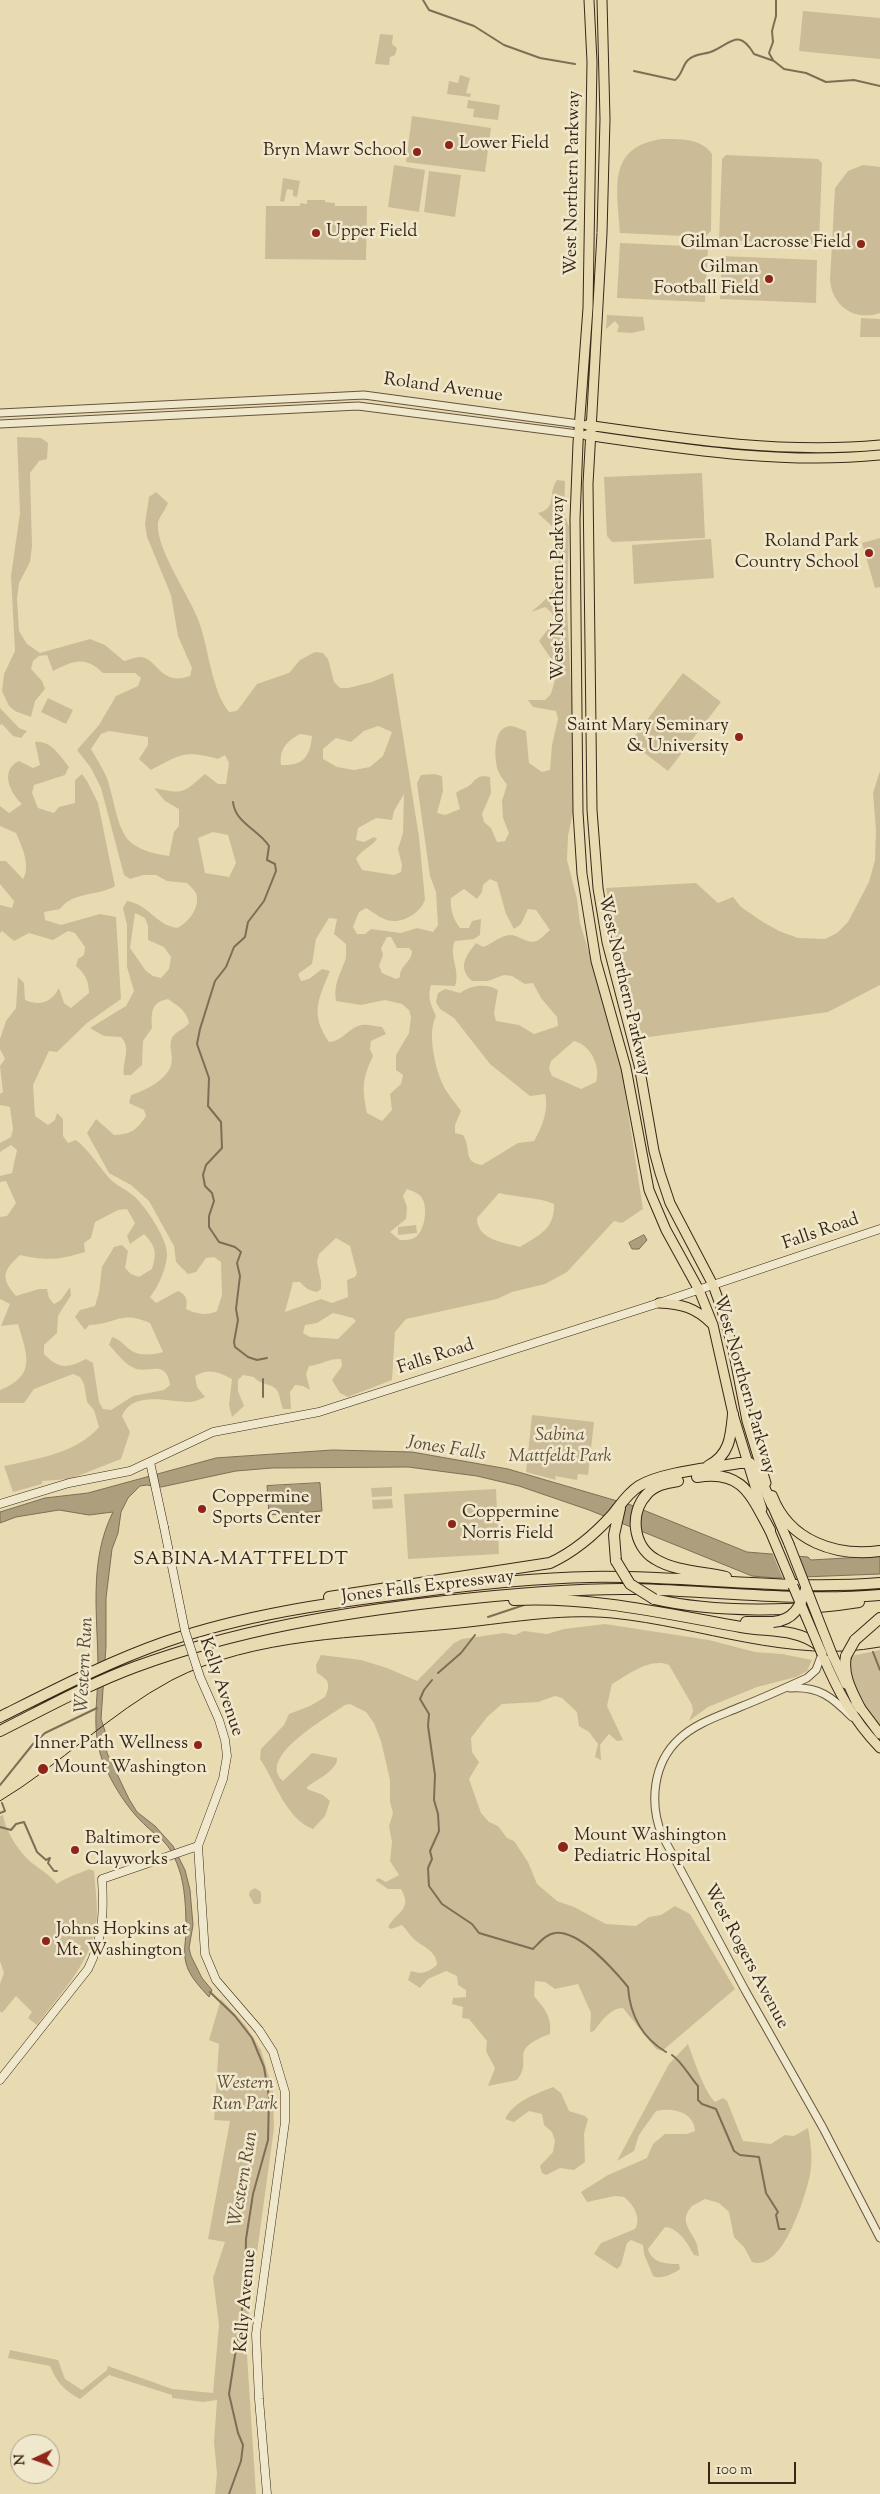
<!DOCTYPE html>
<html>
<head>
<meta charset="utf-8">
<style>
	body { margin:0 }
	#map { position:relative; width:880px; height:2494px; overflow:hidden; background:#e8dbb1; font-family:"Sorts Mill Goudy",serif }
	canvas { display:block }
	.north { position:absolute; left:10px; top:2434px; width:50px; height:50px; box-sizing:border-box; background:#f0e8cc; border:1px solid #a89b84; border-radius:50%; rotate:267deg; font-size:14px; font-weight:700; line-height:20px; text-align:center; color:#3b2718 }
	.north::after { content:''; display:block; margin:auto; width:18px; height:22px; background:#8f2418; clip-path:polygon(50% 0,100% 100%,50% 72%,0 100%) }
	.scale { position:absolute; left:708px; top:2462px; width:88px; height:22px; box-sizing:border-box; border:2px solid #3b2718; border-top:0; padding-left:6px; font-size:15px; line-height:18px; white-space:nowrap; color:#3b2718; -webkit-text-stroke:4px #f0e8cc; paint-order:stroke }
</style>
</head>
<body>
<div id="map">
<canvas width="880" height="2494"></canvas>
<div class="north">N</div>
<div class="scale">100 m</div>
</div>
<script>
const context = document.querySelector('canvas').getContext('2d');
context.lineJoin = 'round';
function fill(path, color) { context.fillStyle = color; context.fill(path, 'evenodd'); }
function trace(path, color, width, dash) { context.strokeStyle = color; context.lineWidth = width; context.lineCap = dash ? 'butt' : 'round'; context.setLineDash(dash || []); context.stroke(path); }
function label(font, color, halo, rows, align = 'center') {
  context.font = font + ' "Sorts Mill Goudy",serif'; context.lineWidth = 5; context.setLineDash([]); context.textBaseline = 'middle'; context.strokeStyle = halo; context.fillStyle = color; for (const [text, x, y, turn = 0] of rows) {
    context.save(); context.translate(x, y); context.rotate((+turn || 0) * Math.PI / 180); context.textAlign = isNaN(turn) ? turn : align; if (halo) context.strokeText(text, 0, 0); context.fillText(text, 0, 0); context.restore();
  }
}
const green = new Path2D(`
	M803,11L880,18V59L799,51Z
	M380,34L393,35L392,44L397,48L395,55L390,57L389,65L375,64Z
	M460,75L470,78L466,93L471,94L470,97L447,94L449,81L458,83Z
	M468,100L500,105L498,120L473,117L474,109L467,108Z
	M412,116L491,128L485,172L406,162Z
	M662,139C680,139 701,138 712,154L711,231L705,237L620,233C618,191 605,147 662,139Z
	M726,155L818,159L822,163L819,244L719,240L722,159Z
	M394,165L425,170L419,212L388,207Z
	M863,165L880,167V313C855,322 832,306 830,280L835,188L848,171Z
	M429,171L461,175L455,217L424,212Z
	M283,178L300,181L297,197L293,196V190L287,189L284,202L280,201Z
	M307,200H325V202L335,203V206H367L366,260L265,259L266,206H300V203L307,204Z
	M620,243L708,247L705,302L617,298Z
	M722,256L817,260L816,303L720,299Z
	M607,315L643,317L645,330L632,333L617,332L619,326L615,321L606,329Z
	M861,318L880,319V337H860Z
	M17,437L41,438L48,443L47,459L39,461L30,473L32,546L30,562L19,583L17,599L19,631L27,644L40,653L90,639L105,645L124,661C129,660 135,657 140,657C157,657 160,687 190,676L192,668L178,636L171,595L147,537L145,524L149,497L156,492L168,503C166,509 159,517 158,523C155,548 191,598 199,622C209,649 211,689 229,712L237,711L257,684L289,673L300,660L315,652L323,653L328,659L334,682L340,688H348L372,682L393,673L419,837L425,899C422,912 402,925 387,920C380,918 373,912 366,908L359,912L353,927L357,934H365L371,929L401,933L417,928L433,932L438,925L436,892L430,876L418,791L417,783L421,775L434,774L442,776L443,791L437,813L445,815L460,809L456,793C460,789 468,788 471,784C478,777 479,775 490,777L491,793L482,814L484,822L491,828L497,842L505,841L509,833L503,818L502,801L507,785C504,780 500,776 498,771C494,759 492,726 511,726C515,726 522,730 526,731L529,763L542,772L550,770L552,745L558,719L556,711L533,707L528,700H545L551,694L558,669L539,641L554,621L552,613L545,607L531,612C556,593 562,580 557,549C557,543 557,535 554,530C551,523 543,519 538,513C558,508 547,494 557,480L565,481L564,513L569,527L567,608L573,726V813L568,836L567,860L577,899L580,923L618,1047L643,1209L622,1223L614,1221L567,1272L545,1284L512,1292L497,1299L406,1319L395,1332L392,1380L348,1397L340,1393L332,1380L342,1366L341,1359C329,1358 321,1365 309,1366L306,1374L310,1390L303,1386L295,1385L290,1392L291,1409H283C281,1404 280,1397 278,1392C273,1382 260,1386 254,1377L243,1375L238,1380V1391L244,1406L232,1417L229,1405L232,1379C218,1372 209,1368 195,1376L197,1387L205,1397C200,1399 195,1402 190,1402C169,1402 133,1390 122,1416L130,1432L121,1459L70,1479L42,1481V1484L13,1492L4,1466C36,1459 77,1453 99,1427L94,1410L87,1402L84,1384L80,1377L73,1374L34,1389L24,1403H0V1390C37,1375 27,1355 18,1324L1,1326L10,1304L0,1299V1217L7,1216L16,1203L6,1181L0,1182V1176L12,1173L17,1150L11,1145L0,1152V1143L11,1137L13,1129L10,1107L0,1105V1094L3,1092L0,1066L5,1059L0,1049V1039L6,1021L16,1008L18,977L24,983L25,1000C40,1006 51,1003 59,988L64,1003L71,1008L89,993C89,982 85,973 76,966L78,959L84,955L85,947L75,933L68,931L53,940L29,933L14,941L2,931L0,933V905L12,908L14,901L0,884V861H6L23,879C31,866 22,847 16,833L0,826V806L9,813L22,804C9,792 0,770 19,761L33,768L40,765L35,742C51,740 60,756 69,767L65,775L34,785L32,793L38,808L54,813L59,807L75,803V780L82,774L87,781L98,803L115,886C100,896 73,891 60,909L44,912L45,920L61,925L100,914L116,917L121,999L87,1023L57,1052L49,1051L33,1085L35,1116L48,1125L55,1120L57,1113L63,1119V1136L68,1143L76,1140C89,1150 99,1167 111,1180C119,1187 129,1191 136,1198C147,1209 167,1239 167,1254C167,1267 158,1288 150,1297L156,1303L178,1291C186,1295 188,1299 186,1309C196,1314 207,1316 217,1311L222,1295L221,1262L214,1257L206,1258L196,1272L188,1274L176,1262L174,1246L149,1201L131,1185L109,1173L87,1133L96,1119L114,1135C131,1134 136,1131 146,1116L144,1110L129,1103L131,1095C144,1091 167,1080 171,1065C174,1057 168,1046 172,1038C175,1031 184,1030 189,1023C186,1010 178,1006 168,999C151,1002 151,1013 152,1028L143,1041L142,1065L131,1075H124C122,1060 132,1049 121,1037L104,1036L90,1028L126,1006L134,991L127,967V925L123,908L127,901C148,904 156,925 177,928C188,923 201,907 196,893C194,890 190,886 187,883L167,881L156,875H143L130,879L124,875L101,788L91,768L77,750L99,725L116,696L138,686L141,678L135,673H103C85,655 73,661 53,671L47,655L39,656L33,661L31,669L42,681L45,689L35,701L31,717L15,711L9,706L2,691L4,674L15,651L11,576L20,513ZM378,726L392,732L383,756L370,767L354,770L337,767L323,759V749L336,738L351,742L364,731ZM109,731L148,737V745L139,759L151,770C181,754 185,750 218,759L225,755L229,763L226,784H218L205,774C182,794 184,794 154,788L165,801L179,809V826L174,832L169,856C157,854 144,852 133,844C116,833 114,794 106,776C102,767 96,758 91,749L101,734ZM300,734L312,736C310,756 304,766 281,765C279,749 287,741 300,734ZM404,794L403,833L398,849L402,865L401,872L394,875L362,870L356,859C360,851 371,847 377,839L374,837L364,842L356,840L358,828L376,818L392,820L394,811ZM213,832L228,835L236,863L229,877L205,873L198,838ZM490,879L497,882L506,914L514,929L521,924L528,909L536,910L550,930C546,933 541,939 537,941C526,945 516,931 505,936C497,938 492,944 483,947L476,943C466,956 457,967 472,981H488L504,975L512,976L525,984L533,983L541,998L557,1017L558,1026L534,1034L519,1025L496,1021L494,1013L498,990C487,983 470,985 460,993L445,989L438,993L436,1002L440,1009L454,1018L490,1064L530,1096L545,1094C549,1109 542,1128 534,1141L518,1143L482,1165C462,1162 472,1149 463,1135L455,1133V1125L461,1111C456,1103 447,1094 443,1085C435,1068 427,1033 436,1016C431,1005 427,997 431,985L455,986C461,971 448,955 455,941L474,939L480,935L481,919L472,921L469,928H460C453,919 450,909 451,898L464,889L477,899L482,892L483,885ZM135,913L145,918L148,926V940L164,947L171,957L169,969L161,978L153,976L146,971L130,948ZM329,918L337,919L334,934L346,944C346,949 347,956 345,961C340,974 333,986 336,1001L361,1005L385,1000L402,1004L409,1010L411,1017L409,1033L396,1055V1070L403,1075L401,1084L390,1094L392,1110L382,1121L367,1113C362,1088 362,1079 373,1056L370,1049L371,1041L386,1034L382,1027C374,1026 365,1023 358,1026C346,1031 342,1041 329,1042C310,1014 318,1000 330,971L322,969L309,979L301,981L298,974L312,964L316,939ZM387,937H391L397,948H409L412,951C412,962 399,966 400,977L396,979L382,973L379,966L383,955L381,948ZM574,1041C591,1045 601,1067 596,1082L581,1089L552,1076L549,1069L551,1061ZM407,1189C414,1192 420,1193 423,1200C428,1211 424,1235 412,1239C408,1240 403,1240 400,1240L390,1232L406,1219L407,1207L403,1196ZM499,1193C515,1197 542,1198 554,1204C555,1229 539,1235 520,1247C503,1242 477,1240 477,1218ZM127,1209L135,1223L127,1236L130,1244L144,1234C156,1247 157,1252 152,1269L139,1277L131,1274L125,1268L128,1251L122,1245L114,1247L102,1267L99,1292L95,1306L80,1310L75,1317L85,1330L89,1325C118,1324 120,1310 150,1323L163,1352C155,1355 139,1356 132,1351C124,1346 122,1340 112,1337L109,1345C116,1352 123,1362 132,1367C146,1376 166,1357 170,1385L164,1390L133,1396L111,1410L103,1409L99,1402L93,1363L86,1359C66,1369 59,1369 44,1354V1345L57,1333L58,1316L71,1295L70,1287L61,1300L54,1304L49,1298L47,1289H39L16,1296C0,1277 3,1271 20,1255C47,1261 58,1260 85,1252L84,1243L91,1238L95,1222L118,1210ZM336,1238L350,1246L357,1273L355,1277L347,1280L348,1297L332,1303L321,1299L285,1312L293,1282H300C305,1288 310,1291 317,1292L321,1289V1281L317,1262L319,1254ZM333,1313L353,1318L356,1321L338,1339L310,1337L303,1333L305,1325L317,1323Z
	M702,473L705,538L612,542L607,536L604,477Z
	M880,538V587L875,588L862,543Z
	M711,539L714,578L634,584L632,545Z
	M683,673L721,702L668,771L630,742Z
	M48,698L73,710L66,724L41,712Z
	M0,708L19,728L27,731L21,738L13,736L2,724L0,725Z
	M880,771V985L828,1012L642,1038L618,948L606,888L696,883L718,903L733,897L741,907L763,922L779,931L798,938L825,939L837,933L848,922L869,882L875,860L876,830L873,793Z
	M416,1225L417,1233L398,1235V1227Z
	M532,1415L594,1422L588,1475L578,1474L577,1480L555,1476L556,1480L526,1472Z
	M392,1487V1496L372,1497L371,1488Z
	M496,1489L499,1554L408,1559L404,1494Z
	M392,1499L393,1508L373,1509L372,1500Z
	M605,1624L709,1640L755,1652L782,1654L812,1660L807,1671L796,1677L757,1687L708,1707L689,1721L693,1711L692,1705L669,1665C650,1657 628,1675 612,1684L607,1706L623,1740L617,1741L609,1734L600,1745L601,1760L595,1757L598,1744L589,1732L579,1726L577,1712L562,1698L555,1696L538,1702L502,1704L487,1717L471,1738L472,1752L479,1762L469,1779L481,1813L489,1822L498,1826L507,1838L514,1841L528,1862L537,1884L557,1901L574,1907L606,1924L636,1926L649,1917L661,1915L675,1906L690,1914L735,1989L662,2051L656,2049L623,2008C610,2008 601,2022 594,2031L590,2032L591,2013L578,1984L555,1989L545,1982L535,1981L534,1996C545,2009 552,2017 550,2034C505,2051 535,2058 517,2080L488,2086L495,2068L486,2051L487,2041L469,2019L462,2018L463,2007L452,2004L453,1998L466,1997V1990L458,1985L457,1976L446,1971L428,1979L420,1988L408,1980L411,1971C423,1975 428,1972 437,1965C437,1952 424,1947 416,1941C411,1937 407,1930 402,1925L391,1929L388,1927C397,1911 413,1910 401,1889H388L375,1880L379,1878L386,1882L399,1875L390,1861L392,1842L389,1826L393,1813L390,1802V1780L381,1741L374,1723L366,1712L350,1704L345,1705C330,1716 255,1757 283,1781L312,1753L337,1758C338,1770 316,1780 307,1787V1789L323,1795L330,1801L325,1816L313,1829C286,1819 275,1781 260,1759L261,1749L284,1725L289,1714L310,1706L325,1697C331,1684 329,1680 317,1673L316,1665L321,1655L361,1660L387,1668L417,1681L454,1643L462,1639L504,1633L515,1635L524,1631L547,1634L564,1629Z
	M880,1650V1725C859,1700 850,1689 851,1656Z
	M3,1815C6,1832 19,1852 32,1863C41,1870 50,1875 57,1884C66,1877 79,1874 89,1869L94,1871C95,1885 97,1899 97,1914C96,1958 62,1991 37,2025L28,2018L32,2012L16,1996L2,2013L0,2011V1984L4,1973L0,1961V1816Z
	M255,1888L261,1892V1902L259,1904H254L249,1895L250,1891Z
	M221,1999L246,2026L261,2050L273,2091L274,2128L247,2326V2355L256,2494H215L217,2474L214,2442L217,2400L203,2402L172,2398V2395L109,2375L80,2399C64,2390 57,2383 50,2366L8,2358L10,2350L58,2360L65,2379L82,2390L107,2370L108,2366L172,2389L213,2393L219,2325L213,2278L225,2242L208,2239L230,2121L214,2120L219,2044L209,2040Z
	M688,2044C694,2060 704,2091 715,2102L723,2098L727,2101L743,2141L771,2144L785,2135L794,2136L808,2128C811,2143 813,2159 810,2175C805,2197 783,2272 752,2262L744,2247L734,2237L729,2212L719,2203L705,2199L692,2206C680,2219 688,2227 695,2240C698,2245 698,2251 699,2256L694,2255C688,2244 679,2228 665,2227L648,2249C652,2263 666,2264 679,2264L680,2269C673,2274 661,2280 653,2276L644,2254L643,2245L631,2240L627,2243L621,2265L617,2269L594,2254L601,2243L635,2229C642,2218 633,2204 624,2197L615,2196L587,2202L581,2192L608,2175L647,2158L653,2144L665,2134H687L695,2131C694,2112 673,2107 656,2111L639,2135L634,2151L617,2161L669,2064Z
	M553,2087L561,2093L569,2111L585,2116L588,2119L584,2134L585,2162L574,2170L560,2168L546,2175L542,2173L540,2166L553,2152L555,2141L552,2132L544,2125L542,2114L529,2111L514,2122L505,2119C513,2102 537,2093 553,2087Z`);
const water = new Path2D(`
	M644,1235L647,1240L639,1249H632L629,1243Z
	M333,1450L412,1452L508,1469L631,1505L747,1552L808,1557L811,1560L880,1556V1574L776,1578L752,1576L589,1510L519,1486L477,1476L408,1467L272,1468L236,1471L161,1487L147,1485L140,1486L128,1498L121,1512L118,1533L112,1549L106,1598V1646L101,1719L105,1731L107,1753L129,1799L137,1812L155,1826L173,1846L185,1870L190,1890L193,1925L189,1948L191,1956L202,1978L212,1990L209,1997C200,1987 189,1976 186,1963C183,1952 186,1940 186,1929C186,1910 185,1886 179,1869C168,1838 160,1841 140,1820C128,1808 115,1788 108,1773C89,1736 98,1707 98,1669C98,1616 88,1562 113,1512L89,1515L59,1510L16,1517L0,1523V1512L45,1498L88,1493L216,1458Z
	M320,1483L322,1511L269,1515L267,1486Z`);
const pier = new Path2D(`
	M772,1552L798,1554L808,1580L784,1581Z`);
const stream = new Path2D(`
	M423,0L429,10L474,26L504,45L540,58L575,64
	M773,60L769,53L773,42L772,31L776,16V0
	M634,71L675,80C682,75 682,67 687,61C694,53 705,55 713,51C732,42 739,29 754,54L774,61L784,69L806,73L826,82L854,80L880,86
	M233,802C235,823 259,830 269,846L267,860L275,864L276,871L264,901L248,922L245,937L234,947L226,967L215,981L200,1029L197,1044L209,1078L208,1106L221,1122L222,1148L206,1165L203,1175L205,1186L212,1193L214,1201L209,1216V1227L219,1242L235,1247L241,1252L237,1263L240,1276L236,1309L238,1320L234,1342L235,1347L248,1357L257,1360L267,1358
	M263,1397V1379
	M488,1617L524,1605
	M873,1652L880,1670
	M438,1673L461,1653L475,1635
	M432,1680L424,1690L420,1699L429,1714L428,1726L435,1775L434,1800L438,1814L439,1831L430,1851L432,1859L428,1868L429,1886L442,1904L472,1924L479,1933L533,1949C539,1943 546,1934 555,1933C579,1930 614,1970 628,1987C630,2015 641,2037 666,2052
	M0,1785L33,1744L45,1733L97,1708
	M0,1813L5,1811L2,1803
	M0,1827L11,1830L16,1824L24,1822L37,1852L46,1860L50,1858L48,1863L54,1871H57
	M210,1992L235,2016L252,2038L264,2067L269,2097L268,2140L253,2194L246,2239L245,2290L229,2394L238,2433L243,2445L241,2461L229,2494
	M672,2055C683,2063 689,2076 698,2086V2100L702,2104L716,2109L734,2151L740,2155L759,2157L766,2193L778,2212L776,2215L779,2229H785`);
const tertiary = new Path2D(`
	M0,413L364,395L579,424
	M0,424L358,406L578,434
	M822,1654L816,1670L807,1678C785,1688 763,1698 740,1707C719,1716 696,1723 679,1739C653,1763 649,1803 662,1835L745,1990L823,2128L880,2238
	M790,1688C819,1686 832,1697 852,1717`);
const secondary = new Path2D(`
	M150,1462L164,1527
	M0,1504L69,1483L130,1471L213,1432L319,1412L659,1303L880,1229
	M200,1677L219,1720L225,1740L227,1756L223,1779L198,1846L205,1954L216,1980L259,2030L273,2052L285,2092V2122L256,2334L259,2399L267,2494
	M0,2080L88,1969C103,1939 104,1912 102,1879L198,1846`);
const primary = new Path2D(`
	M589,0L592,62L588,308L578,443L575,519L578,812L582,874L596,961L626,1068L649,1190L666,1230L699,1290L713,1325L733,1414L762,1509
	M602,0L605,119L602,233L588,484L592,810L598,888L607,942L639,1065L654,1151L660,1173L670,1203L713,1285L721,1307L733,1349L747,1421L766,1483
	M587,425C684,439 781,454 880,445
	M586,435C684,449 781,465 880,455
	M659,1303C681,1304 695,1307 712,1324
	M772,1505L789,1544
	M767,1524L793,1586
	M822,1654C837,1690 853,1720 880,1748
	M832,1654L846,1684
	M856,1702L880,1734`);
const motorway = new Path2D(`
	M708,1466C730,1455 731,1436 733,1414
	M697,1477C743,1469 751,1496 770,1530
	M678,1481C666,1483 655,1485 647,1494C629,1513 633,1546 655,1559C674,1571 704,1572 726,1577
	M772,1496C789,1541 836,1557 880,1551
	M616,1561L614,1535L620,1508
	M329,1597L550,1563C574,1552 596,1533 613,1514C621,1504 628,1493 639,1486C662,1472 712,1468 739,1463H750L757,1471L772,1505
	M654,1599C714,1613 799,1612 859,1602
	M514,1600C591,1596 667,1614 741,1627C767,1632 796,1628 818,1645
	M746,1622H773
	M855,1640L880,1618
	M846,1656C842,1675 852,1692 860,1708
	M0,1717C54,1690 108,1662 165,1642C244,1615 327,1603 409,1593C469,1585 530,1578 590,1577C687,1575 783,1591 880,1583
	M0,1731C44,1709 89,1684 135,1667C236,1630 339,1613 445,1601C508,1594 572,1588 635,1589C717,1591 798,1602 880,1595`);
const tram = new Path2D(`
	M0,1801C60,1765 110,1713 172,1680C255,1637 358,1638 450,1629C503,1624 559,1613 612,1618C702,1627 789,1664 880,1647`);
const secondaryBridge = new Path2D(`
	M164,1527L185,1631L200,1677`);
const primaryBridge = new Path2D(`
	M789,1544L832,1654
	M793,1586L822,1654`);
const motorwayBridge = new Path2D(`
	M616,1561L630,1584L654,1599
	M773,1622C794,1620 800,1607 806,1589
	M846,1656L855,1640`);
const markers = [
	[449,145,5,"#8f2418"],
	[417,152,5,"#8f2418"],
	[316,233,5,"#8f2418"],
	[861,244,5,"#8f2418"],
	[769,279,5,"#8f2418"],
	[869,553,5,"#8f2418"],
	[739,737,5,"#8f2418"],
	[202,1509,5,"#8f2418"],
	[452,1524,5,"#8f2418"],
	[198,1745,5,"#8f2418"],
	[43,1769,6,"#8f2418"],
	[563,1847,6,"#8f2418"],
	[75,1850,5,"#8f2418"],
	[46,1941,5,"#8f2418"]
];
const poiNames = [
	["Lower Field",459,145],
	["Bryn Mawr School",407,152,"right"],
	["Upper Field",326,233],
	["Gilman Lacrosse Field",851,244,"right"],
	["Gilman",759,269,"right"],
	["Football Field",759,290,"right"],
	["Roland Park",859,543,"right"],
	["Country School",859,564,"right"],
	["Saint Mary Seminary",729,727,"right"],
	["& University",729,748,"right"],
	["Coppermine",212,1499],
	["Sports Center",212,1520],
	["Coppermine",462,1514],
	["Norris Field",462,1535],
	["Inner Path Wellness",188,1745,"right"],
	["Mount Washington",54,1769],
	["Mount Washington",574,1837],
	["Pediatric Hospital",574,1858],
	["Baltimore",85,1840],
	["Clayworks",85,1861],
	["Johns Hopkins at",56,1931],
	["Mt. Washington",56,1952]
];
const streetNames = [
	["West Northern Parkway",574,183,-89],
	["Roland Avenue",443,389,8],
	["West Northern Parkway",560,588,-90],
	["West Northern Parkway",623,986,77],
	["Falls Road",821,1233,-19],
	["Falls Road",436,1358,-18],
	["West Northern Parkway",743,1385,74],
	["Jones Falls Expressway",428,1588,-7],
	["Kelly Avenue",220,1687,71],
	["West Rogers Avenue",745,1957,62],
	["Kelly Avenue",247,2301,-85]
];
const parkNames = [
	["Sabina",560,1437],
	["Mattfeldt Park",560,1458],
	["Western",245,2085],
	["Run Park",245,2106]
];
const waterNames = [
	["Jones Falls",446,1450,9],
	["Western Run",86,1665,-87],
	["Western Run",245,2179,-80]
];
const neighbourhoodNames = [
	["SABINA-MATTFELDT",241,1561]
];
fill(green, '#cbbc97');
fill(water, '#ad9e7d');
trace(water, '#7f6e55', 1);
fill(pier, '#e8dbb1');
trace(stream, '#7f6e55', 2);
trace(tertiary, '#66543e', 9);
trace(secondary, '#3b2718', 9);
trace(primary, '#3b2718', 11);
trace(motorway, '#3b2718', 12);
trace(tertiary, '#f0e8cc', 7);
trace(secondary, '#f0e8cc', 8);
trace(primary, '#e8dbb1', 9);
trace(motorway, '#e8dbb1', 10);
trace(tram, '#3b2718', 1);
trace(secondaryBridge, '#3b2718', 9, []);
trace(primaryBridge, '#3b2718', 11, []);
trace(motorwayBridge, '#3b2718', 12, []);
trace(secondaryBridge, '#f0e8cc', 8);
trace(primaryBridge, '#e8dbb1', 9);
trace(motorwayBridge, '#e8dbb1', 10);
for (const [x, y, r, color] of markers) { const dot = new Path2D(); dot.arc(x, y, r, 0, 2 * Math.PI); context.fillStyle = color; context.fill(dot); trace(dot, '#f0e8cc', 2); }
label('18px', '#3b2718', '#f0e8cc', poiNames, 'left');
label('18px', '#3b2718', '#f0e8cc', streetNames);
label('italic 18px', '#5f4c38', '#f0e8cc', parkNames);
label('italic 19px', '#5d4b36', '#f0e8cc', waterNames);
context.letterSpacing = '1px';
label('19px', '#3b2718', '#f0e8cc', neighbourhoodNames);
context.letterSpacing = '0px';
</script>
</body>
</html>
